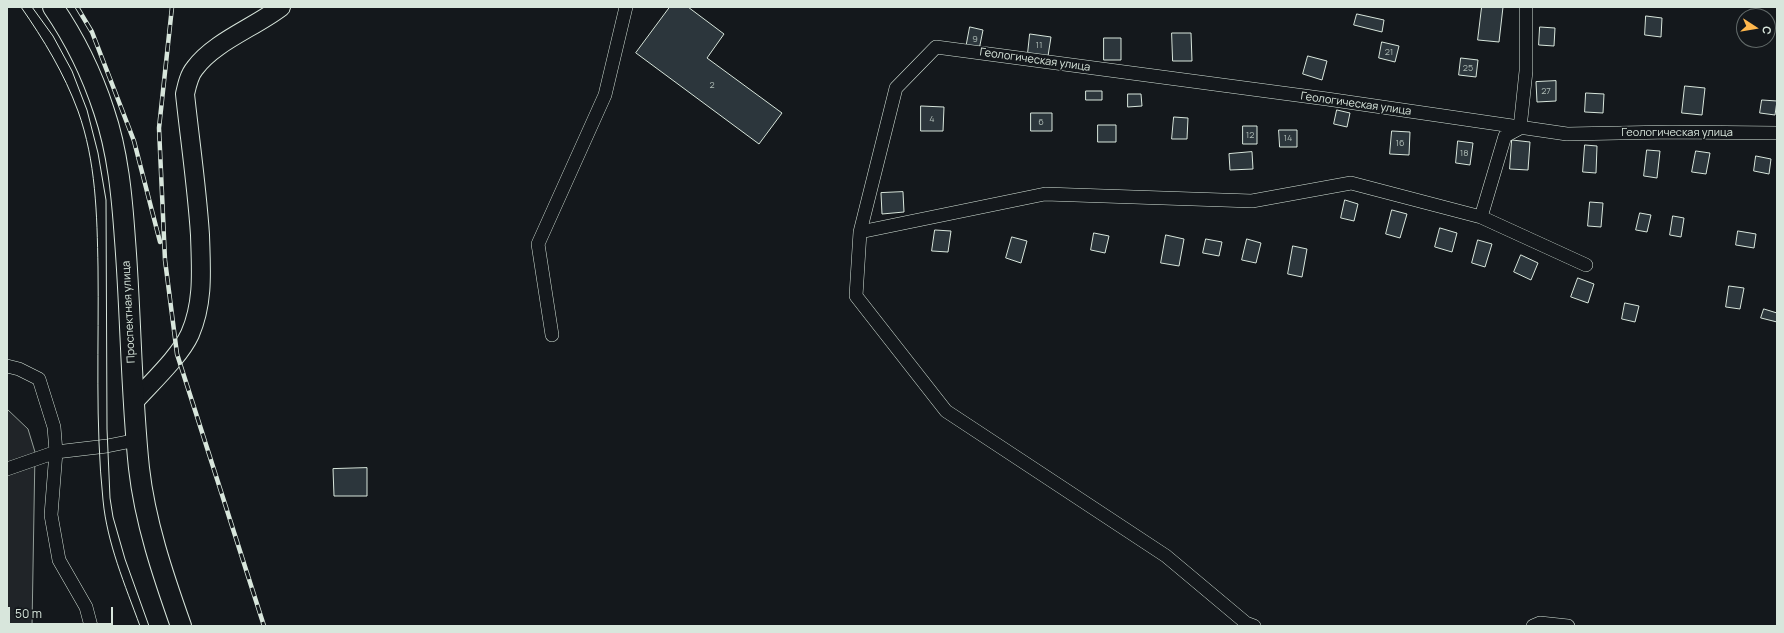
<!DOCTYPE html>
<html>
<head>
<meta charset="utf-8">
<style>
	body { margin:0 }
	#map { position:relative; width:1784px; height:633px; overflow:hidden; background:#14181c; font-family:Manrope,sans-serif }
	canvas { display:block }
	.frame { position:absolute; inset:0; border:8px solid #d8e6dc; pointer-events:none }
	.north { position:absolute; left:1736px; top:8px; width:40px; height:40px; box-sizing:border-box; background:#14181c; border:1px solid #626a69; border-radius:50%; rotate:102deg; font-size:11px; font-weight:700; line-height:16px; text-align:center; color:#d8e6dc }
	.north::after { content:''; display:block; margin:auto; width:14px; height:18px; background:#ffb74d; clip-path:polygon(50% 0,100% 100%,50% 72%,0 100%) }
	.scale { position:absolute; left:8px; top:607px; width:105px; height:18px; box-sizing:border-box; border:2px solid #d8e6dc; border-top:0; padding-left:5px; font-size:12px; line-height:14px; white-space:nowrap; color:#d8e6dc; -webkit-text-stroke:3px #14181c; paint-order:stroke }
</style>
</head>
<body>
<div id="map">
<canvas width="1784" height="633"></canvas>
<div class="frame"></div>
<div class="north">С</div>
<div class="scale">50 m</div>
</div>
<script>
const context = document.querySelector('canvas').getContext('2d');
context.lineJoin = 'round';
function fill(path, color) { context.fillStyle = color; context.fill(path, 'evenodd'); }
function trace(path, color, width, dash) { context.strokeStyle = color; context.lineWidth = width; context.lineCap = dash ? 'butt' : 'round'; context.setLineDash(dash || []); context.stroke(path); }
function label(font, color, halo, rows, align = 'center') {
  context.font = font + ' Manrope,sans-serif'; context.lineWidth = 3; context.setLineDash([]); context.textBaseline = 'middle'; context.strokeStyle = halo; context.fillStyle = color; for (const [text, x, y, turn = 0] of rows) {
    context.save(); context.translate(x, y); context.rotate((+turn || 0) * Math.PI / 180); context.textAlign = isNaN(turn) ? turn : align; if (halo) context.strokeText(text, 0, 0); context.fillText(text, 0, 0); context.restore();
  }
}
const green = new Path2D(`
	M7,409L28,429L35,452L32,626H7Z`);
const building = new Path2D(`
	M670,7H688L724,34L707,58L782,113L759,144L636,53Z
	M1482,7H1503L1499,42L1478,40Z
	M1357,14L1384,20L1382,32L1354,25Z
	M1646,16L1662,18L1661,37L1645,35Z
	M970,27L983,30L979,50L966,48Z
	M1540,27L1555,28L1554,46L1539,45Z
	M1172,33H1191L1192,61H1173Z
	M1030,34L1051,37L1048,56L1028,53Z
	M1104,38H1121V60H1104Z
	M1382,42L1399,46L1395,62L1379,58Z
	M1308,56L1327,61L1322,80L1303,74Z
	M1461,58L1478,60L1476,77L1459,75Z
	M1556,81V101L1537,102L1536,82Z
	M1685,86L1705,88L1702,115L1682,113Z
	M1086,91H1102V100H1086Z
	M1586,93L1604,94L1603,113L1585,112Z
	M1128,94H1141L1142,106L1128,107Z
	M1762,100L1777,101L1775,115L1760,113Z
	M921,106L944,107L943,131H921Z
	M1337,110L1350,113L1347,127L1334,124Z
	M1031,113H1052V131H1031Z
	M1174,117L1188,118L1187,139H1172Z
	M1098,125H1116V142H1098Z
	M1243,126H1257V144H1243Z
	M1279,130H1297V147H1280Z
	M1392,131L1410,132L1409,155L1390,154Z
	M1512,140L1530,142L1528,170L1510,169Z
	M1458,141L1473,143L1470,165L1456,163Z
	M1585,145L1597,146L1596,173L1583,172Z
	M1647,150L1660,151L1657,178L1644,176Z
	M1696,151L1710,153L1706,174L1692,172Z
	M1252,152L1253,169L1230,170L1229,154Z
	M1756,156L1771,159L1769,174L1754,171Z
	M903,192L904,212L882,214L881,193Z
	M1345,200L1358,204L1354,221L1341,218Z
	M1590,202L1603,203L1601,227L1588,226Z
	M1392,210L1407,214L1400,238L1386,234Z
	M1640,213L1651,215L1647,232L1636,230Z
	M1673,216L1684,218L1681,237L1670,235Z
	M1440,228L1457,233L1452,252L1435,247Z
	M935,230L951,231L948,252L932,251Z
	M1738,231L1756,234L1754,248L1736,245Z
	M1094,233L1109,236L1105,253L1091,250Z
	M1166,235L1184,239L1179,266L1161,263Z
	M1012,237L1027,241L1021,263L1006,258Z
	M1206,239L1222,242L1219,256L1203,253Z
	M1247,239L1261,243L1256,263L1242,260Z
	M1478,240L1492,244L1485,267L1472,263Z
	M1293,246L1307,249L1302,277L1288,274Z
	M1521,255L1538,263L1531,280L1514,272Z
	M1578,278L1594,284L1588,303L1571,297Z
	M1729,286L1744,288L1740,309L1726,307Z
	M1625,303L1639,306L1635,322L1622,319Z
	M1764,309L1777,313V322L1761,318Z
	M367,468V496H334L333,469Z`);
const street = new Path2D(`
	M1481,217L1586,265
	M860,232L1045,194L1252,201L1351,183L1481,217L1505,136L1520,128L1526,71V7
	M552,335L538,244L605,95L626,7
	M7,366L19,369L39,379L54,427L56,452L7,469
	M91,626L86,607L59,560L51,515L56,452L107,446L137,440
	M1254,626L1246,623L1166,556L946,411L856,296L860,232L896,88L936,47L1327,99L1567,134L1671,132L1777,133
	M1533,626L1540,623L1568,626`);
const secondary = new Path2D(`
	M134,402C151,383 180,356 190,334C204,302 201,269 200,235C197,188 190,141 185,94C187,85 189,75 195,68C214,42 255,27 281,7`);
const primary = new Path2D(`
	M53,7C75,39 92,74 104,111C118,152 122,197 125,240C131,316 131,392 139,468C145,522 163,575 181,626`);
const tram = new Path2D(`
	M21,7C44,40 64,73 78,111C96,161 97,215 98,267C99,345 95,423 103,500C107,543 125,585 140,626
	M32,7L53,36L72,71L87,110L98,153L106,200L107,429L110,498L113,517L125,559L149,626`);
const rail = new Path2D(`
	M77,7L92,32L134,141L160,242
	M172,7L159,128L165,260L177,354L264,626`);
const numberNames = [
	["9",975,39],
	["11",1039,45],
	["21",1389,52],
	["25",1468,68],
	["2",712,85],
	["27",1546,91],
	["4",932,119],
	["6",1041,122],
	["12",1250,135],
	["14",1288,138],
	["16",1400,143],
	["18",1464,153]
];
const streetNames = [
	["Геологическая улица",1035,60,8],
	["Геологическая улица",1356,104,8],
	["Геологическая улица",1677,133],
	["Проспектная улица",129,312,-93]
];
fill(green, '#202428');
trace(green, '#939e99', 1);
fill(building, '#2c363c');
trace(building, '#d8e6dc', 1);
trace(street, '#d8e6dc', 14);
trace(secondary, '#d8e6dc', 20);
trace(primary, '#d8e6dc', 22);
trace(street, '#14181c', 13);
trace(secondary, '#14181c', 18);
trace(primary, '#14181c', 20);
trace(tram, '#d8e6dc', 1);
trace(rail, '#d8e6dc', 4.5);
trace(rail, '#14181c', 3, [9]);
label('9px', '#adbab4', null, numberNames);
label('11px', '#d8e6dc', '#14181c', streetNames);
</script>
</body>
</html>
